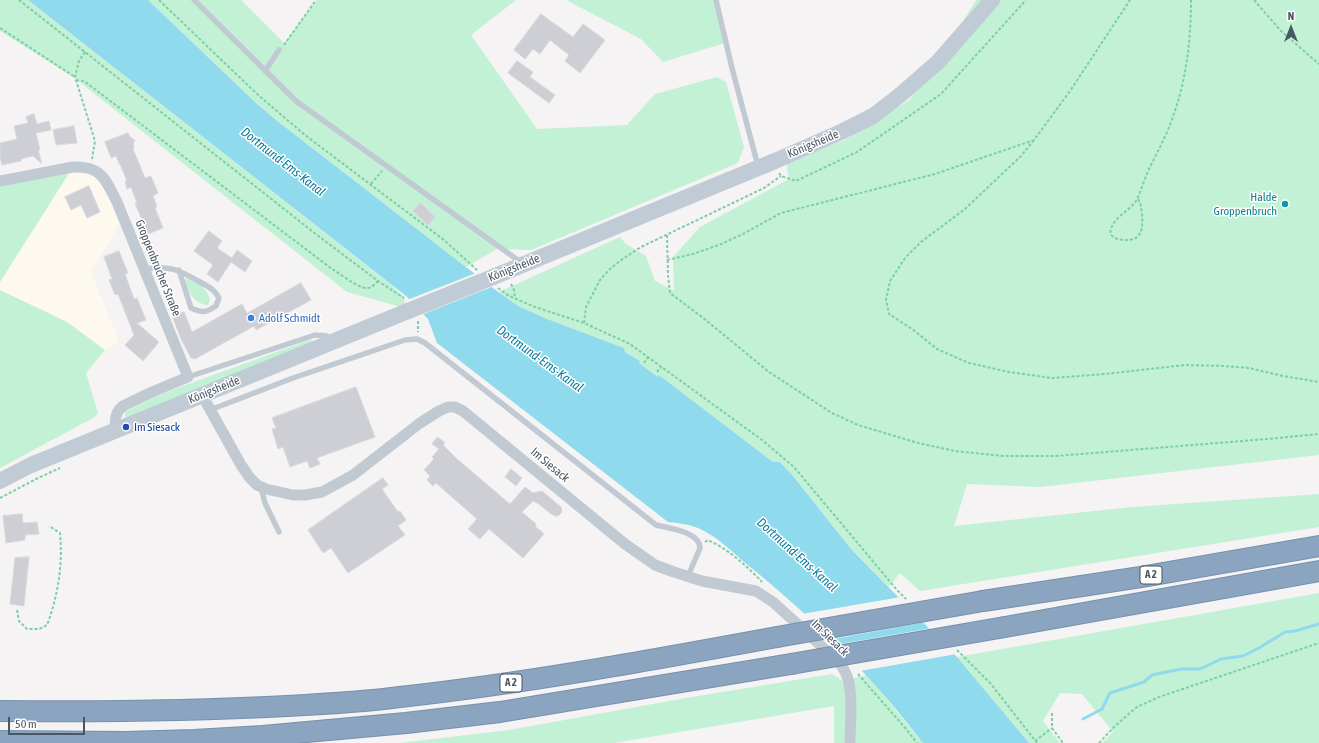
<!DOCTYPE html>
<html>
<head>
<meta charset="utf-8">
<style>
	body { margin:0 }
	#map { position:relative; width:1319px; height:743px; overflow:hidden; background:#f5f3f3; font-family:"Asap Condensed",sans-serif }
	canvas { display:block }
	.north { position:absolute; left:1271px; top:8px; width:40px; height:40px; -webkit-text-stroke:3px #fff; paint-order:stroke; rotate:0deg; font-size:11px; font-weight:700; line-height:16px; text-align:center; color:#4a5661 }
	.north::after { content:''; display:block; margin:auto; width:14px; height:18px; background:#4a5661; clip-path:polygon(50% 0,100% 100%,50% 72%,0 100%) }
	.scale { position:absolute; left:8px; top:717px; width:77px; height:18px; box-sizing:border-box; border:2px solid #4a5661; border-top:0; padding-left:5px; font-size:12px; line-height:14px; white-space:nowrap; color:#4a5661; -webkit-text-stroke:3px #fff; paint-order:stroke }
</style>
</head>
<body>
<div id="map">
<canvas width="1319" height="743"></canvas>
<div class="north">N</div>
<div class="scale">50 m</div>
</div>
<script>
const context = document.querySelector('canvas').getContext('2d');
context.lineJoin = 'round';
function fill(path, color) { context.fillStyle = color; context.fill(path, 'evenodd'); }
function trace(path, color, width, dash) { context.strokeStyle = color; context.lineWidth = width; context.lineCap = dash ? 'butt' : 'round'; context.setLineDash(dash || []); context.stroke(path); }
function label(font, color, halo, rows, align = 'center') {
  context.font = font + ' "Asap Condensed",sans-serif'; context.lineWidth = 3; context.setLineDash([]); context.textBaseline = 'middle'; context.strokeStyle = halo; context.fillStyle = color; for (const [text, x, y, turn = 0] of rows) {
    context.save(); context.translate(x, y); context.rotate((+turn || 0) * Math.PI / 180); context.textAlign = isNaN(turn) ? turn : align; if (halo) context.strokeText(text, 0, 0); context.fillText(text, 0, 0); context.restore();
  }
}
const commercial = new Path2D(`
	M73,167L91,168L123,218L91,272L119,341L105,350L67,322L0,290V282Z`);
const green = new Path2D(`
	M0,0H28L390,284L404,297L405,308L347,292L73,77L0,31Z
	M148,0H241L284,43L317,0H516L471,35L537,129L627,125L655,94L717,77L726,82L744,147L738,163L531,250L497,249L466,267L276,120L256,103Z
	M566,0H717L728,42L663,62L641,39Z
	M976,0H1319V455L1040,487L967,484L954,526L1132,507L1319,494V527L920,591L900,573L889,587L851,549L793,476L780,462H773L659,375L658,377L639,363V361L625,352L624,348L546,319L518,306L499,292L620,237L626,244L646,256L655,281L674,291L673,257L700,227L789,179L786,161L845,140L908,101L936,66Z
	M73,167L0,282V181Z
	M187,278C197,279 208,290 210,300L208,305C194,304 188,292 185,280Z
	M0,290L67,322L105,350L86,373L98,413L93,418L0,468Z
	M309,340L314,341L127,418L125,417V412L159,395L175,389Z
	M1319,593V743H1102L1113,732L1082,694L1060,693L1043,721L1060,743H1029L957,657Z
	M832,674L843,681L867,675L923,743H834V706L614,743H399L509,730L686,698Z`);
const water = new Path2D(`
	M28,0H148L256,103L276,120L493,288L518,306L547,319L624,348L625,352L640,361L639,363L658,377L659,375L773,462H780L793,476L851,549L957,657L1029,743H923C873,677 813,618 749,566C733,553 717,536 698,528C688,524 678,523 668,522L437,343L428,319L406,296Z`);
const pier = new Path2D(`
	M476,273L494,286L421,315L407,300Z
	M901,597L926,622L828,640L802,614Z
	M932,628L957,654L860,671L834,645Z`);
const stream = new Path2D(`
	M1083,719L1102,709L1110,693L1144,682L1152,675L1181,669H1200L1221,659L1243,656L1259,648L1285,632L1295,631L1319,624`);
const building = new Path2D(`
	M541,14L573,37L583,24L605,40L580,73L565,61L569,55L550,40L540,54L533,49L525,59L514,50Z
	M517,61L533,72L530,77L555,95L549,103L508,73Z
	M34,114L37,124L49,121L51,130L36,133L40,150H38L42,164L33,156L21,159V161L2,165L0,157V143L17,139L14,126L28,123L26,117Z
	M74,126L77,143L56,145L53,130Z
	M128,133L130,137L135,140L133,144L134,148L133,149L145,178L151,176L158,193L153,196L157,207L155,208L163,228L148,234L135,203H137L131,187L127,189L125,181H127L120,164V165L116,156L111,158L105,142Z
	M89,186L100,212L87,218L81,205L71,210L65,197Z
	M421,203L435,217L428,225L413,211Z
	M209,231L222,241L217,248L232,258L237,250L252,261L245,272L231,262L218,282L207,274L213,265L194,251Z
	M119,251L128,273L125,274L134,299L137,298L146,320L137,323L159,342L143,361L125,345L134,335L118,294L115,295L109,280L112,279L104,257Z
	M301,283L311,300L256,330L254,326L195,359L191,358L182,341L172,316L184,312L192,332L242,304L247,313Z
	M356,387L375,437L317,458L320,464L310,468L307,461L290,467L283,447L278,449L272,429L276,428L272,418Z
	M438,437L445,443L443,445L457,459L510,504L525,487L533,493L542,491L561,507L562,512L558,516H556L551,514L539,504L533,501L522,512L536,524L535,526L544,534L523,558L489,529L480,539L468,529L477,519L436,483L433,486L427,480L430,476L424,470L434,459L432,457L439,449L432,444Z
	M511,469L522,478L516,486L505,477Z
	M383,478L388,485L382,489L398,512L400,511L406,520L398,526L405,535L348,573L331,548L323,553L308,530Z
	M22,514L23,523L37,522L39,534L25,535V540L6,543L3,516Z
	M29,557L24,606L10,604L15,558Z`);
const path = new Path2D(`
	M19,0L317,235L378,281L404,298
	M159,0L257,94L305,135L444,240L477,270
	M1254,0L1281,31L1319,64
	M0,28L75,77
	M284,45L316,0
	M85,52L79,61L75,77L95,141L92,159
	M76,80L84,81L332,269C341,274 357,288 367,288C372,288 375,284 378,281
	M1034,140L1021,156L965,209L921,242L905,258L890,281L886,300L889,314L912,329L937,349L969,363L1009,372L1052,378L1105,374L1185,365L1224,366L1249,368L1283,376L1319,382
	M779,173L781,176L796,181L857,152L941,94L1026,0
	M371,184L382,171
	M1138,199C1141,204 1141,207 1142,213C1143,228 1143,241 1124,240C1118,240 1108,237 1111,229C1115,215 1133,210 1138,197C1142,188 1145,178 1149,169C1157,153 1165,138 1171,122C1186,83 1191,42 1191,0
	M667,235L668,275L670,293L702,317L769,372L832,413L858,425L918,443L955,451L1004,456H1056L1267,439L1319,434
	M667,260L693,254L719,245L743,234L781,213L935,174L1034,140L1070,91L1130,0
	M511,284L514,290L515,298
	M498,288L509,296L535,307L584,323L630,344L762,440L794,467L897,590L906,599
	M418,321V332
	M584,323L586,307L600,280L610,269L621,260L641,247L764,188L781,176
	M644,363L648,357
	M657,372L661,367
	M0,498L38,478L60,468
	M705,542L708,540C728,549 747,566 762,582
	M17,610L19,621L27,629H39L47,625C58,596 63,564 60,533L49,526
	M957,650L991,684L1037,743
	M858,674L906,729L917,743
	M1052,713V728L1063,743
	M1035,741L1052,728
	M1099,743L1116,725L1137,707L1159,697L1319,643`);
const service = new Path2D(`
	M194,0L296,101L522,263
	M716,0L732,68L758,166
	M265,71L279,50
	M144,269C172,266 177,269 200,282C209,287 214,289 219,298L216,306C205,313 202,313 191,308L179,270
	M188,377L315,335L327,336L332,339
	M210,410L293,378L405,340L417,339L425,343L656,525C669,528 700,532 700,548L688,576
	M261,487L265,503L279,532`);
const minor = new Path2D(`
	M0,181L73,167C102,166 105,179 117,202L188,377L152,392L123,406C115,412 114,420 116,431
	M202,395L241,465L250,478L257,485L266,489L293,495H305L322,492L353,475L420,423L439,411L448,407H455L463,411L625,544L655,565L674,572L702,581L756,591L773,602L840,663C844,670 848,676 849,683C853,703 850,724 850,743`);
const secondary = new Path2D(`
	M493,277L775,161L841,132L873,116L899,96L938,62L992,0
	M0,481L31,465L408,311`);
const motorway = new Path2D(`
	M983,601L1141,577L1319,546
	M1005,627L1319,571
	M0,711C96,712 191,711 287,706C325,704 363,702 400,697C527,683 652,660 777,637
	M0,741L125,742L194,740L263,736L406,723L500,712L791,664`);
const secondaryBridge = new Path2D(`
	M408,311L493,277`);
const motorwayBridge = new Path2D(`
	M777,637L983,601
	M791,664L1005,627`);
const markers = [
	[1285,204,4,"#0f9aa8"],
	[251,318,4,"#3f7fe0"],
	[126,427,4,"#1a4fb4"]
];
const shields = [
	[1151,575,22],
	[511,683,22]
];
const shieldNames = [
	["A 2",1151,575],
	["A 2",511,683]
];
const streetNames = [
	["Königsheide",813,144,-23],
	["Groppenbrucher Straße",158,268,68],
	["Königsheide",514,268,-22],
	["Königsheide",214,390,-22],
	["Im Siesack",550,465,40],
	["Im Siesack",830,638,44]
];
const cultureNames = [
	["Halde",1277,197],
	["Groppenbruch",1277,211]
];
const shopNames = [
	["Adolf Schmidt",259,318]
];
const transitNames = [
	["Im Siesack",134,427]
];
const waterNames = [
	["Dortmund-Ems-Kanal",283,162,38],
	["Dortmund-Ems-Kanal",540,359,36],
	["Dortmund-Ems-Kanal",797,555,42]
];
fill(commercial, '#fdf9ef');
fill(green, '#c3f1d5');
fill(water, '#90daee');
fill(pier, '#f5f3f3');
trace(stream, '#90daee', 3);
fill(building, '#cdcfd5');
trace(building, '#d7d9de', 1);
trace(motorway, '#7690ad', 22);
trace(path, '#7ad0a6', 2, [3, 2]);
trace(service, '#c1cad2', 5.5);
trace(minor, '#c1cad2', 11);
trace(secondary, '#c1cbd6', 16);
trace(motorway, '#8ba5c1', 20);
trace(motorwayBridge, '#7690ad', 22, []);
trace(secondaryBridge, '#c1cbd6', 16);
trace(motorwayBridge, '#8ba5c1', 20);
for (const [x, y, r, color] of markers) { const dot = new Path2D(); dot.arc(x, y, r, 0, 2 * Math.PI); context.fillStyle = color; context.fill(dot); trace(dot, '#fff', 1.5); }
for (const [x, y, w] of shields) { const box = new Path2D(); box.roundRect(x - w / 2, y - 9, w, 18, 3); context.fillStyle = '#fff'; context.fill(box); trace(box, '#4a5661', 1); }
label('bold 11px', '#4a5661', null, shieldNames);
label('12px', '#4a5661', '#fff', streetNames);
label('12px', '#0d838f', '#fff', cultureNames, 'right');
label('12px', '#366cbe', '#fff', shopNames, 'left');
label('12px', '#164399', '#fff', transitNames, 'left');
label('italic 13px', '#0c7c9b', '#fff', waterNames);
</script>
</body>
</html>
